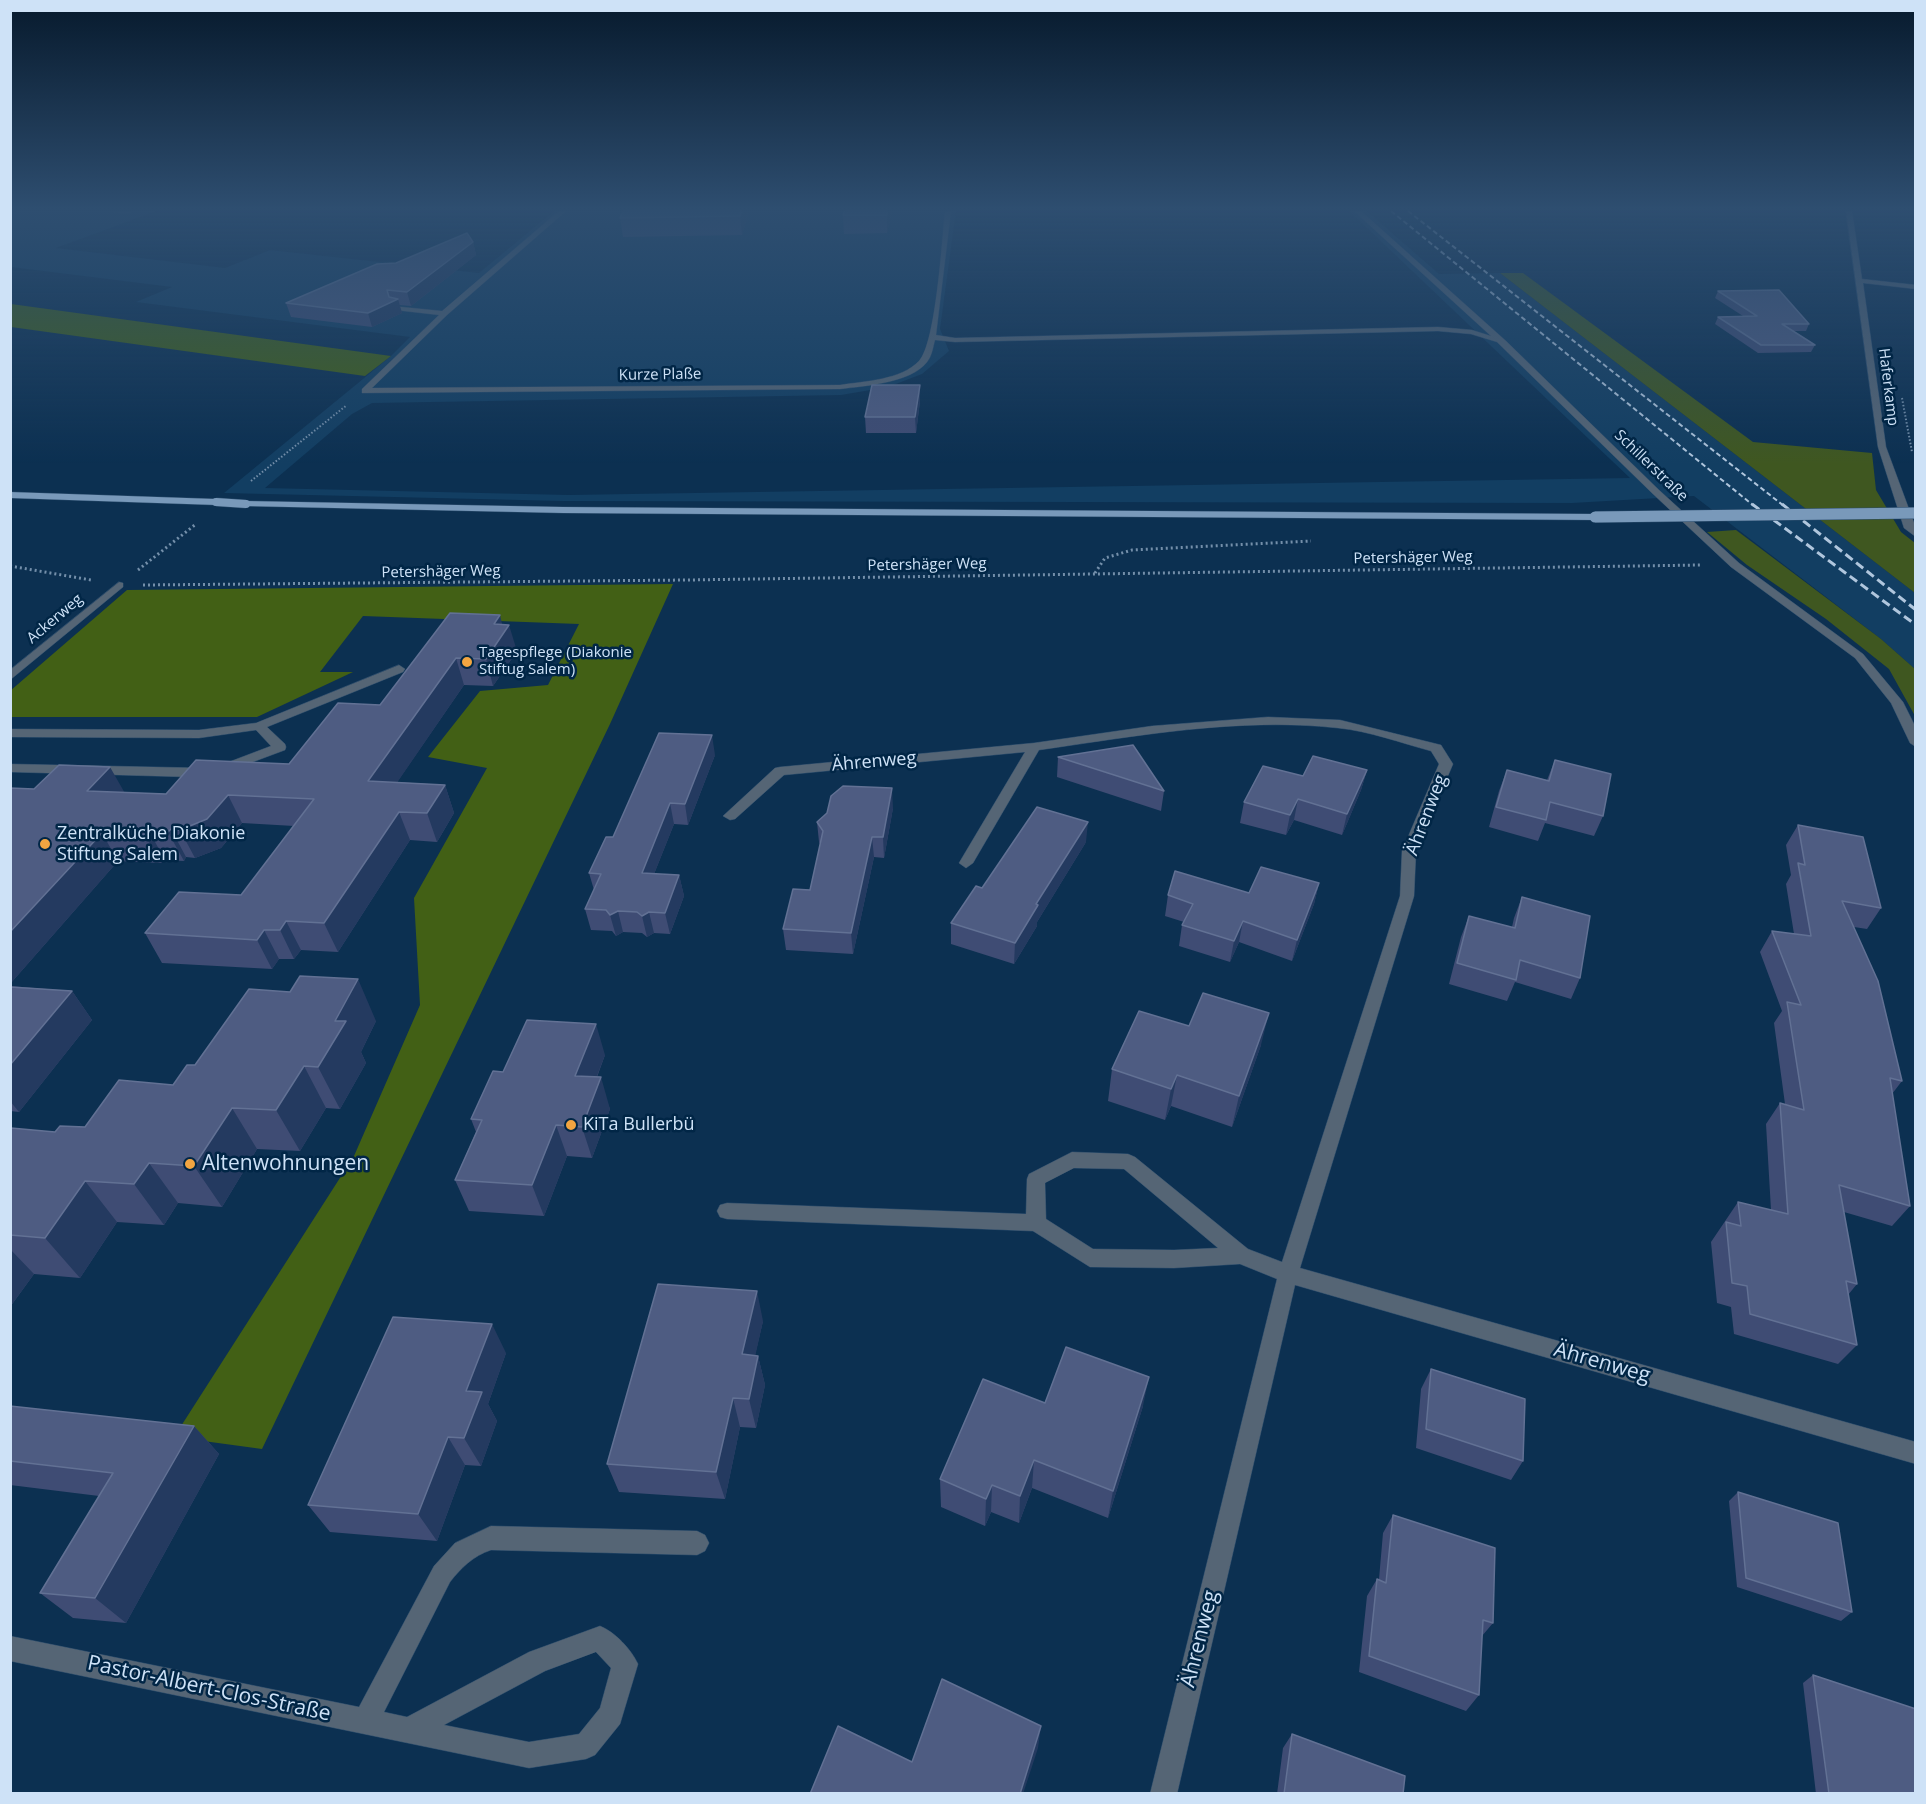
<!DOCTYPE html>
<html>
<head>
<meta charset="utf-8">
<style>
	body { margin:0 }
	#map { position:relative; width:1926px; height:1804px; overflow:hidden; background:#0c3051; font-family:"Open Sans",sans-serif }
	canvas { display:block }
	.frame { position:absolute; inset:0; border:12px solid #cee2f7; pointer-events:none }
</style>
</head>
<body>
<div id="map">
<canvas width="1926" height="1804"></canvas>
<div class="frame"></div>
</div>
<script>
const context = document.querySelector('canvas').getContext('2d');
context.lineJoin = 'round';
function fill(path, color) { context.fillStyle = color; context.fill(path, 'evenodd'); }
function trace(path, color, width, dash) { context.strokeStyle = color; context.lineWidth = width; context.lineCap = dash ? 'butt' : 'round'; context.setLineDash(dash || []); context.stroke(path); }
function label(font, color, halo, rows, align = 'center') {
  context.font = font + ' "Open Sans",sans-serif'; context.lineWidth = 5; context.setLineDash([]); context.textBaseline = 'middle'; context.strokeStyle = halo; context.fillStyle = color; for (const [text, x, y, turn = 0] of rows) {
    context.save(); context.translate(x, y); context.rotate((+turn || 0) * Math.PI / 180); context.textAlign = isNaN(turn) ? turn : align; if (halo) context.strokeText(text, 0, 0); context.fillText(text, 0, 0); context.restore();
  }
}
const built = new Path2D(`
	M17,211H157L56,248L225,268L270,250L479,273L554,211H956L940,329L949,351L922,374L888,387L841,395L372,403L352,414L265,488L569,495L1630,478L1349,211H1367L1439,274L1500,273L1915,593V669L1881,639L1694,496L1572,503L563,501L224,493L391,356L410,337L136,302L172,287L11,267V213Z`);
const green = new Path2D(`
	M1500,273H1523L1753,442L1872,453L1876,490L1901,532L1915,543V593Z
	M1736,530L1881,639L1915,669V716L1889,669L1826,619L1747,565L1707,532Z`);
const forest = new Path2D(`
	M11,304L391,356L365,376L11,327Z
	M673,584L610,724L262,1449L174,1437L354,1156L420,1005L414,898L487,768L428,757L480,691L548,685L579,624L363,616L320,672H353L257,717H11L10,691L127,590Z`);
const pathFar1 = new Path2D(`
	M1902,398L1912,452
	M251,481L347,405`);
const path = new Path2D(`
	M10,566L91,580
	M138,570L196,524
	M1095,573L1105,558L1132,550L1311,541
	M143,585L687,580L1701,565`);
const minor = new Path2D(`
	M559,211H566L447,315L372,388L840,385C865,381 901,380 919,361C936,343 942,239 945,211H951L936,335L955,338L1438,327L1472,330L1491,336L1354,211H1361L1506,341L1659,490L1739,563L1863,654L1903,702L1916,728V747L1910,743L1891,703L1855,658L1731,567L1653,494L1497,342L1471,334L1438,331L955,342L935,340C933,347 932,356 927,362C911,383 864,386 840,389L362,393V389L439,315L395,310L392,306L442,311Z
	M1846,211H1852L1862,279L1916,285V289L1863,283L1886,447L1916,528V537L1904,528L1878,447Z
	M119,582L123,583V587L10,680V670Z
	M399,665L405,669L403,672L267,727L285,744L286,747L285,750L226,772L219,768L221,765L271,746L256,730L199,738L10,737V729L199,730L256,723Z
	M1268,717L1340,720L1441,745L1453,764L1416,851L1414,896L1300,1268L1916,1442V1464L1295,1285L1177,1794H1150L1277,1279L1240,1264L1174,1268L1090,1267L1033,1231L727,1219L720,1217L717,1211L720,1205L727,1203L1026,1214L1027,1179L1029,1174L1072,1152L1128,1154L1135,1157L1248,1249L1282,1262L1400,896L1402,851L1439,764L1431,751C1401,743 1369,731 1338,728C1239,717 1137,736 1039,750L973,863L966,868L959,863L1025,752L784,775L735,819L730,820L723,816L775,768L780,767L1034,743L1152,726ZM1074,1168L1124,1169L1218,1248L1174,1250L1093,1249L1046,1219L1045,1183Z
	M10,764L202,768L209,772L207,775L191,777L10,772Z
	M491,1526L697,1531L705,1535L709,1543L705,1551L697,1555L491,1550C473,1556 461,1568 450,1582L384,1712L407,1717L529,1652L600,1626C615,1632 631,1649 638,1664L620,1724L595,1755L586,1759L529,1768L10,1661V1636L359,1707L434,1566L455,1543ZM596,1652L611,1668L600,1708L579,1734L529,1742L444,1725L545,1671Z`);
const major = new Path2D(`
	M10,492L216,499L221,502L216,505L10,498Z
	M246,501L563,507L1595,514L1600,517L1595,520L563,513L243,506L241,504Z`);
const railFar1 = new Path2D(`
	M1391,211L1754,506
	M1408,211L1784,506`);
const rail = new Path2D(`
	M1752,504L1916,625
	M1782,504L1916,610`);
const majorBridgeFar1 = new Path2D(`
	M216,502L246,504`);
const majorBridge = new Path2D(`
	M1595,517L1916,513`);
const wall = new Path2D(`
	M103,211H135L127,214Z
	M623,211H749L742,235L623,237L620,218Z
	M845,211H892L887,233L844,234L843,215Z
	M473,242L476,255L411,306L399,305L402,313L372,327L291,317L286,303L396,263Z
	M1718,291L1809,324L1806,331H1794L1815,345L1811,352L1758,353L1715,324L1718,317L1743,316L1715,298Z
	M920,385V401L916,433H866L865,417Z
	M502,624L517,651L493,686L464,685L397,782L445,785L454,813L437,842L410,840L338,952L301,950L294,959H279L272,969L162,963L145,933L241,895L294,826L242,823L221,848L195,858L186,857L184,861L165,860L161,863L118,861L10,984L124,792L166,794L289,764Z
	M715,755L688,825L674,824L654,874L679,875L684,896L670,934L654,933L647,937L642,933L623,932L616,936L612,931L591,930L585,909L594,890L589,873L613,837Z
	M1058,757L1164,791L1161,811L1057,777Z
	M1555,760L1603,816L1594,836L1545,823L1538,841L1489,827L1499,791L1507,770L1547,780Z
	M1367,770L1361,790L1342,835L1294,820L1286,835L1240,823L1244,802L1303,776Z
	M893,808L884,858L874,857L853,954L786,950L783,929L810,890L820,844L819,842L817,822Z
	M1798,825L1881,908L1867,929L1854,927L1902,1081L1892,1094L1910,1206L1892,1226L1844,1212L1857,1284L1848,1295L1857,1345L1838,1364L1734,1334L1731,1307L1717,1303L1711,1242L1738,1202L1771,1210L1766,1124L1780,1103L1785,1104L1774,1023L1782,1011L1760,952L1772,931L1794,934L1786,884L1791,875L1786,845Z
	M1086,842L1037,922V926L1014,964L951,944V923Z
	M1319,883L1314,904L1292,961L1239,942L1230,962L1179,946L1182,925L1184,922L1165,916L1168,895L1249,893Z
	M1522,897L1580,978L1571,999L1515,982L1507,1001L1449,984L1461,937L1469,916L1512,927L1514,918Z
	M10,986L72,991L92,1020L19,1112L10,1111Z
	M376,1021L361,1052L366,1063L340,1109L326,1108L300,1151L257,1149L222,1207L178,1203L164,1225L117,1222L80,1278L34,1274L10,1307L11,1128L55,1132L85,1127L173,1085L195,1065Z
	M1189,1026L1261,1045L1232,1127L1171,1106L1165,1120L1108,1101L1112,1069Z
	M605,1055L597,1077L610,1109L592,1158L567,1156L544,1216L469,1211L455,1180L476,1132L471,1119L503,1072Z
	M763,1321L755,1355L758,1356L765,1385L756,1428L740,1427L725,1499L619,1492L607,1464Z
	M506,1353L488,1404L497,1421L481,1466L465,1465L437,1541L330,1532L308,1505Z
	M1431,1369L1523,1461L1511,1480L1416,1448L1421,1389Z
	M1045,1403L1143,1406L1108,1518L1032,1488L1019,1523L991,1512L985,1526L941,1507L940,1479Z
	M10,1406L194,1426L219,1454L126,1623L73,1618L40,1593L99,1496L10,1485Z
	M1738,1492L1852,1612L1841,1621L1737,1587L1729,1501Z
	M1393,1515L1493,1623L1482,1636L1479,1695L1466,1711L1359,1672L1367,1596L1377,1579H1379L1383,1533Z
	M1813,1675L1916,1794H1816L1803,1683Z
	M1292,1734L1403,1794H1277L1283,1748Z`);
const shadedWall = new Path2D(`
	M742,211H749L742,235L740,216Z
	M887,211H892L887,233Z
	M473,242L476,255L411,306L407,292Z
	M398,299L402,313L372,327L368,313Z
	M920,385V401L916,433L915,417Z
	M500,615L504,632L509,625L517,651L493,686L486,659L494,624Z
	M456,658L464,685L379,809L368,781Z
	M712,735L715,755L688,825L685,804Z
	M110,767L126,795L87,791Z
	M1367,770L1361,790L1342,835L1347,814Z
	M445,785L454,813L437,842L427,813Z
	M892,788L893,808L884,858L883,837Z
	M228,795L242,823L221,848L195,858L180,830Z
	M1298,799L1294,820L1286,835L1290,815Z
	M670,803L674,824L646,894L642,873Z
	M399,812L410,840L338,952L324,923Z
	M1088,822L1086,842L1037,922V926L1014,964L1015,943L1036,904Z
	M171,829L186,857L184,861L168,832Z
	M149,831L165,860L161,863L145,835Z
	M102,833L118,861L10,984V932Z
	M872,837L874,857L853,954L851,933Z
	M679,875L684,896L670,934L665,913Z
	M1319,883L1314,904L1292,961L1297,940Z
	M618,911L623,932L616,936L610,915Z
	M649,912L654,933L647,937L642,916Z
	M286,921L301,950L294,959L280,930Z
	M1243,921L1239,942L1230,962L1234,941Z
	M264,930L279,959L272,969L257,940Z
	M358,979L376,1021L361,1052L366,1063L340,1109L318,1067L335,1021Z
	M72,991L92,1020L19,1112L10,1101V1065Z
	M1269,1013L1261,1045L1232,1127L1239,1096Z
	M596,1024L605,1055L585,1107L575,1076Z
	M304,1066L326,1108L300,1151L276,1110Z
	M1177,1075L1171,1106L1165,1120L1171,1089Z
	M601,1077L610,1109L592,1158L582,1127Z
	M232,1108L257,1149L222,1207L194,1166Z
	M556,1125L567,1156L544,1216L532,1185Z
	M149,1163L178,1203L164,1225L134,1184Z
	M85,1181L117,1222L80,1278L45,1238Z
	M10,1249L34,1274L10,1307Z
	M757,1291L763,1321L749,1384L742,1354Z
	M492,1324L506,1353L488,1404L497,1421L481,1466L464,1438L466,1391Z
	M758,1356L765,1385L756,1428L749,1399Z
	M1149,1377L1143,1406L1108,1518L1113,1491Z
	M733,1398L740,1427L725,1499L716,1472Z
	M194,1426L219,1454L126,1623L95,1598Z
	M448,1437L465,1465L437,1541L418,1514Z
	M1034,1460L1032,1488L1019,1523L1020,1496Z
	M992,1485L991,1512L985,1526L986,1499Z
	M1041,1726L1038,1748L1023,1794H1020Z`);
const building = new Path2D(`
	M623,211H742L740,216L620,218Z
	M845,211H887V215H843Z
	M467,233L473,242L407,292L387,290L389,297L398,299L368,313L286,303L377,264L396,263Z
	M1779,290L1809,324H1782L1815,345H1761L1718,317L1757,316L1718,291Z
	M872,385H920L915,417H865Z
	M450,613L500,615L494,624L509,625L486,659L456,658L368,781L445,785L427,813L399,812L324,923L286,921L280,930H264L257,940L145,933L179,892L241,895L314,799L228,795L207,819L180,830L171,829L168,832L149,831L145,835L102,833L10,932V788L34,789L59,765L110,767L87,791L166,794L196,760L289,764L338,703L380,705Z
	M659,733L712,735L685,804L670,803L642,873L679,875L665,913L649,912L642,916L637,912L618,911L610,915L606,910L585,909L601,874L589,873L606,837H613Z
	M1133,745L1164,791L1058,757Z
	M1313,756L1367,770L1347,814L1298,799L1290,815L1244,802L1263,766L1303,776Z
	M1555,760L1611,774L1603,816L1550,802L1546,820L1496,807L1507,770L1549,781Z
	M843,786L892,788L883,837H872L851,933L783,929L793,889L810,890L823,831L817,822L827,813L831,796Z
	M1037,807L1088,822L1036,904L1038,905L1015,943L951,923L976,886L982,888Z
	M1798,825L1863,837L1881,908L1842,901L1878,981L1902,1081L1890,1078L1910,1206L1839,1185L1857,1284L1846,1281L1857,1345L1750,1314L1747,1286L1732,1283L1726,1222L1741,1226L1738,1202L1788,1214L1780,1103L1804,1110L1787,1002L1801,1005L1772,931L1811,936L1798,863L1805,865Z
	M1261,867L1319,883L1297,940L1243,921L1234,941L1182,925L1193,904L1168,895L1175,871L1249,893Z
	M1522,897L1590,916L1580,978L1520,960L1516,980L1457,963L1469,916L1515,928Z
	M300,976L358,979L335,1021H346L318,1067L304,1066L276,1110L232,1108L194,1166L149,1163L134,1184L85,1181L45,1238L10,1235L11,1128L55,1132L60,1126L85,1127L119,1080L173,1085L187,1065H195L249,989L290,992Z
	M10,987L72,991L10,1065Z
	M1203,993L1269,1013L1239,1096L1177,1075L1171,1089L1112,1069L1139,1011L1189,1026Z
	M527,1020L596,1024L575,1076L601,1077L582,1127L556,1125L532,1185L455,1180L482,1120L471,1119L493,1071L503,1072Z
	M658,1284L757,1291L742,1354L758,1356L749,1399L733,1398L716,1472L607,1464Z
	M393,1317L492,1324L466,1391L482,1392L464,1438L448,1437L418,1514L308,1505Z
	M1066,1347L1149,1377L1113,1491L1034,1460L1020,1496L992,1485L986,1499L940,1479L983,1379L1045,1403Z
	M1431,1369L1525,1399L1523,1461L1426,1429Z
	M10,1406L194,1426L95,1598L40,1593L113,1473L10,1461Z
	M1738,1492L1838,1523L1852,1612L1746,1578Z
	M1393,1515L1495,1548L1493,1623L1483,1620L1479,1695L1369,1656L1377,1579L1386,1583Z
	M1813,1675L1916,1709V1794H1829Z
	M942,1679L1041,1726L1020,1794H810L838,1726L912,1762Z
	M1292,1734L1405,1776L1403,1794H1284Z`);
const markers = [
	[467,662,6,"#f2a541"],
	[45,844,6,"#f2a541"],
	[571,1125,6,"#f2a541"],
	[190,1164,6,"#f2a541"]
];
const farStreetnames = [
	["Kurze Plaße",660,375,-1],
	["Haferkamp",1888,387,83],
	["Schillerstraße",1651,466,44],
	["Petershäger Weg",1413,558,-1],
	["Petershäger Weg",927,565,-1],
	["Petershäger Weg",441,572,-1],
	["Ackerweg",55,619,-40]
];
const farPoinames = [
	["Tagespflege (Diakonie",479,653],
	["Stiftug Salem)",479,670]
];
const streetNames = [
	["Ährenweg",874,762,-5],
	["Ährenweg",1427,815,-69]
];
const poiNames = [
	["Zentralküche Diakonie",57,834],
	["Stiftung Salem",57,855],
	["KiTa Bullerbü",583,1125]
];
const nearPoinames = [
	["Altenwohnungen",202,1164]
];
const nearStreetnames = [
	["Ährenweg",1602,1363,16],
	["Ährenweg",1200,1639,-76],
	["Pastor-Albert-Clos-Straße",209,1689,12]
];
fill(built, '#123e62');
fill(green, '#3f5720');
fill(forest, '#426015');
trace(minor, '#2b4c6c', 1);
trace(major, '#2b4c6c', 1);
trace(pathFar1, '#748faa', 2, [1.5, 2]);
trace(path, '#748faa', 3, [2, 3]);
fill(minor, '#556575');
fill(major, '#7999ba');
trace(railFar1, '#b0c6dd', 2, [5, 3]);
trace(rail, '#b0c6dd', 3, [9, 4.5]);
trace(majorBridgeFar1, '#2b4c6c', 9, []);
trace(majorBridge, '#2b4c6c', 12, []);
trace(majorBridgeFar1, '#7999ba', 8);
trace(majorBridge, '#7999ba', 11);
fill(wall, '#3f4c74');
fill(shadedWall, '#243a60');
fill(building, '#4e5c82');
trace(building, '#627194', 1.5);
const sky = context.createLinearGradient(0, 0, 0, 464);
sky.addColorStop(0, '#071a2d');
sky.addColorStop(0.45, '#2e4e70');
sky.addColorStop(1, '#2e4e7000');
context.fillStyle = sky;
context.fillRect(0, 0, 1926, 464);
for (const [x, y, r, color] of markers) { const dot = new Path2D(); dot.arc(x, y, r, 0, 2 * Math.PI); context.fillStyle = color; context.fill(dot); trace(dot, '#012646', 2); }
label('15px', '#cee2f7', '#012646', farStreetnames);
label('15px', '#cee2f7', '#012646', farPoinames, 'left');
label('18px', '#cee2f7', '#012646', streetNames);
label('18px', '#cee2f7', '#012646', poiNames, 'left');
label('21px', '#cee2f7', '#012646', nearPoinames, 'left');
label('21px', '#cee2f7', '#012646', nearStreetnames);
</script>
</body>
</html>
